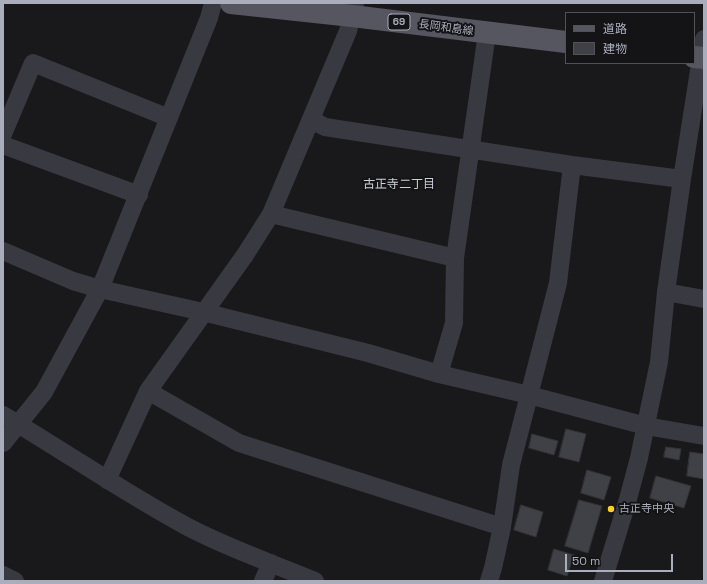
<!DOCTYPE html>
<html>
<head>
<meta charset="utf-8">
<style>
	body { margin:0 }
	#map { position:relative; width:707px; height:584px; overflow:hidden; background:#19191b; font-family:"Space Grotesk","Noto Sans JP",sans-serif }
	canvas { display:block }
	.frame { position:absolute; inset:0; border:4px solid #aaaebc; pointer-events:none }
	.legend { position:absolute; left:565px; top:12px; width:130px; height:52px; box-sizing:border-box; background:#141416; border:1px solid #505258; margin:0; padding:5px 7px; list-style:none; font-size:12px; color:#aaaebc }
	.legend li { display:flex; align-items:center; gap:8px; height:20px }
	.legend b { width:20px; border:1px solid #505258 }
	.scale { position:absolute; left:565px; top:554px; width:108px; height:18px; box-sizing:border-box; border:2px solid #aaaebc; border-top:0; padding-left:5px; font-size:12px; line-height:14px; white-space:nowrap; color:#aaaebc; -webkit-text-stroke:3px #141416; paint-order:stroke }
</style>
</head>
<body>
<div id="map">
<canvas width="707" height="584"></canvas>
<div class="frame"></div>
<ul class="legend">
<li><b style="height:5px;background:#555660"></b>道路</li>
<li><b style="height:11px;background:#404146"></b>建物</li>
</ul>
<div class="scale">50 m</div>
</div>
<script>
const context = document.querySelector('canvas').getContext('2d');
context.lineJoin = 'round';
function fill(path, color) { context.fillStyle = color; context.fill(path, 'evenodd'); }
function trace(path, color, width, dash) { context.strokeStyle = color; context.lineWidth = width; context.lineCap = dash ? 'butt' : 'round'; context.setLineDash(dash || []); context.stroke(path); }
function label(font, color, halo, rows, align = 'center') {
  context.font = font + ' "Space Grotesk","Noto Sans JP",sans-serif'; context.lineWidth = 4; context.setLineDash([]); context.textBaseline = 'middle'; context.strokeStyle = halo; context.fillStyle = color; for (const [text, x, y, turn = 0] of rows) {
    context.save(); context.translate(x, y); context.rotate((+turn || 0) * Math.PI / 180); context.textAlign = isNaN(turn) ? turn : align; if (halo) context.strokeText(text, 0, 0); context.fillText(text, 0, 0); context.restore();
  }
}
const building = new Path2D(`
	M566,429L586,434L579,462L559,457Z
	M532,434L558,441L554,455L529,448Z
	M666,447L681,449L679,460L664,457Z
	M690,452L704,454V479L687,476Z
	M587,470L611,477L604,500L581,493Z
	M656,476L691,486L684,508L650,498Z
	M579,500L602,506L588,553L565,546Z
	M521,505L543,512L536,537L514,530Z
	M554,549L574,555L567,576L548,570Z`);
const minor = new Path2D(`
	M312,120L325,127L572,165L682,179
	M3,134L33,63L169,118
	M3,145L139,195
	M271,214L455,258
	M3,251L73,281L100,289L203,312L368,353L439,374L529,395L646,426L704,436
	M666,292L704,299
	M439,374L454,323L455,258L487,33
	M148,391L239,443L502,527
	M3,415C64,451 123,492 186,526C227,548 272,563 315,581
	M3,443L44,392L100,289L209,18L213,3
	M107,480L148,391L245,255L271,214L348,31L355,3
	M3,575L15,581
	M263,581L271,563
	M489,581L493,568L502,527L511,465L558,283L572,165
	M603,581L628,499L639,458L659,362L666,292L682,179L704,39`);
const major = new Path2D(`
	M231,3L352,16L566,42
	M694,57L704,58`);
const markers = [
	[611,509,4,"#ffcf2d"]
];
const shields = [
	[399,22,22]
];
const shieldNames = [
	["69",399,22]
];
const streetNames = [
	["長岡和島線",446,28,8]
];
const poiNames = [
	["古正寺中央",619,509]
];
const neighbourhoodNames = [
	["古正寺二丁目",399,185]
];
fill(building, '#404146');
trace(building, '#333237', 1);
trace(minor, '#393a41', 18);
trace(major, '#555660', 22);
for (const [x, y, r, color] of markers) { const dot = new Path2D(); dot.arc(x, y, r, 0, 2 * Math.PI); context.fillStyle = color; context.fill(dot); trace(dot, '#141416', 1.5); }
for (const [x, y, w] of shields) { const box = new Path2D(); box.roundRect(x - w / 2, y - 8, w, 16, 3); context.fillStyle = '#141416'; context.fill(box); trace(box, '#aaaebc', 1); }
label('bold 10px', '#aaaebc', null, shieldNames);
label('11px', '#aaaebc', '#141416', streetNames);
label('11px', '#aaaebc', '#141416', poiNames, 'left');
label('12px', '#cbcdd8', '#141416', neighbourhoodNames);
</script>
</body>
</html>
